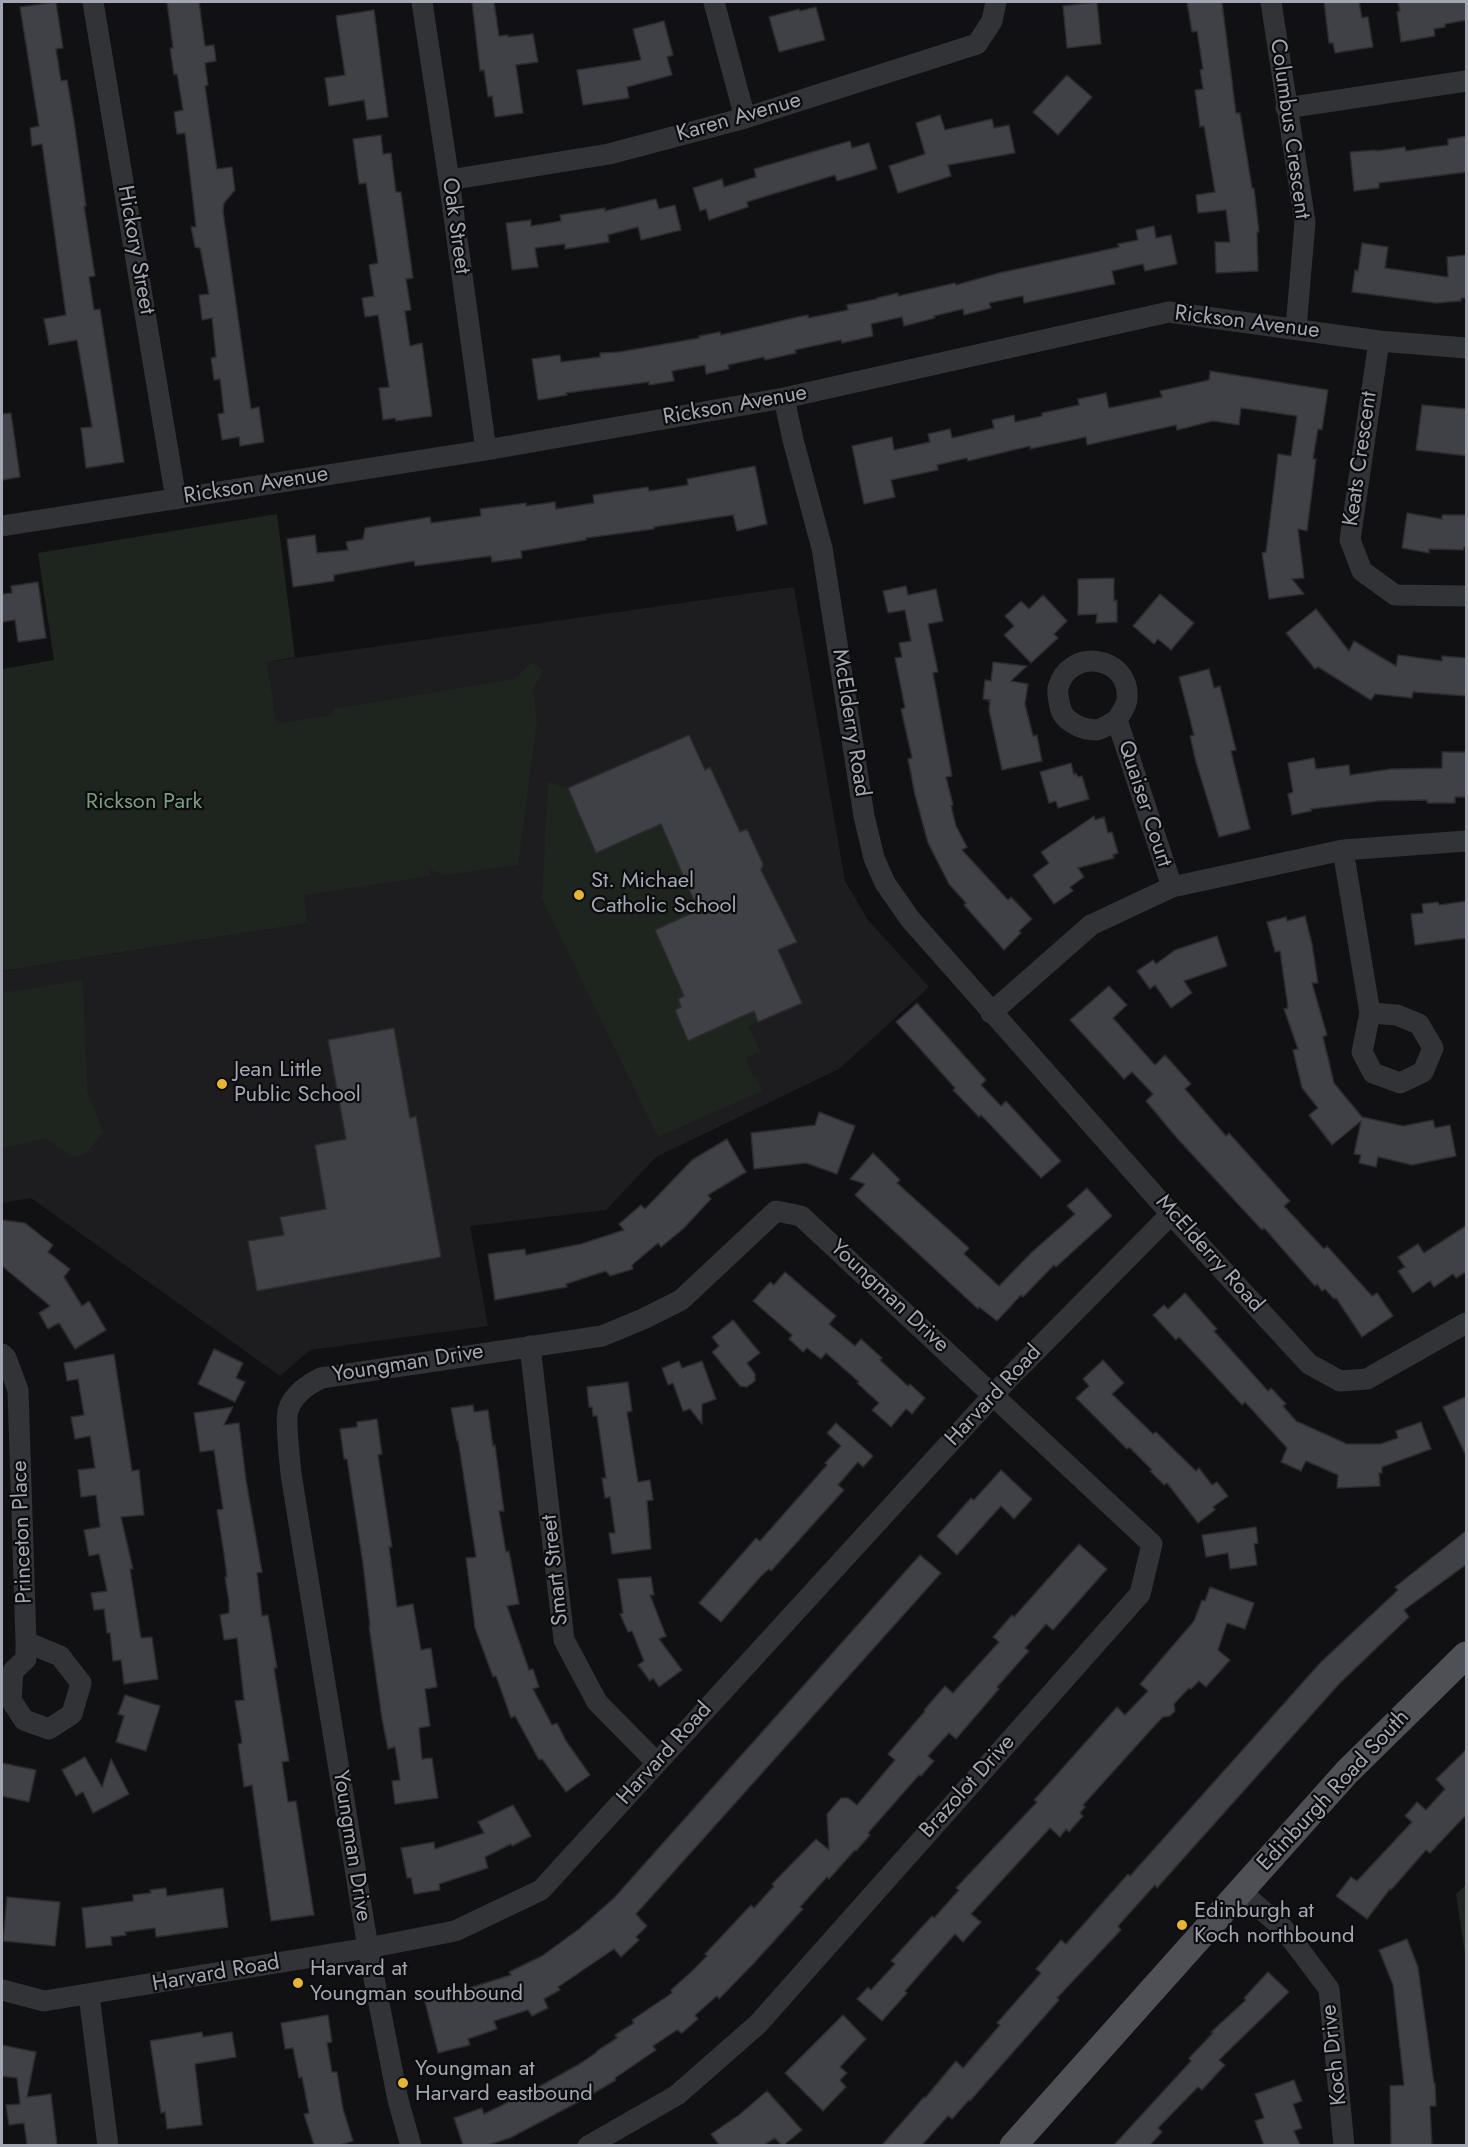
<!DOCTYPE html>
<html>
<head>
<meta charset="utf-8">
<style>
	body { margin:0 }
	#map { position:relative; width:1468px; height:2147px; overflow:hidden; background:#111113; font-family:Jost,sans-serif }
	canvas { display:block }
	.frame { position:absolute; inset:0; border:3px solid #a3a7b2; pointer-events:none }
</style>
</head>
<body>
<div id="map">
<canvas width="1468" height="2147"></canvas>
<div class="frame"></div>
</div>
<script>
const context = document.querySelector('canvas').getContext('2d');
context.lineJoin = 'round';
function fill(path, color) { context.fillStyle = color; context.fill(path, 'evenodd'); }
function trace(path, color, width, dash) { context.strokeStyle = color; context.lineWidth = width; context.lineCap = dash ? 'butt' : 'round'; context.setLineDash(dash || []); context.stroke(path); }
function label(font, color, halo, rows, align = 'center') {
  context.font = font + ' Jost,sans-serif'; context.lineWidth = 4.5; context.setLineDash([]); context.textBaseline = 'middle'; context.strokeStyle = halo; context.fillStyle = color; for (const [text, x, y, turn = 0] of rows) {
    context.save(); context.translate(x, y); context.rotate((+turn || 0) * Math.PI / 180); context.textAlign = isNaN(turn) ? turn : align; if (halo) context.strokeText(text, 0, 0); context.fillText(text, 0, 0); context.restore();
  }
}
const built = new Path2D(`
	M794,587L845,881L868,920L929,987L839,1069L656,1157L606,1210L470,1226L488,1326L310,1350L280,1376L31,1198L2,1203V971L308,923L267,662Z`);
const green = new Path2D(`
	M277,514L295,657L267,662L277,724L333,715V709L515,679L531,663L538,666L543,671L533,689L537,722L518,865L443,875L429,869L430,876L304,895L308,923L2,971V669L54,660L38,553Z
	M548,782L568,788L596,853L661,824L698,910L656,930L684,996L678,999L681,1007L675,1011L688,1041L754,1011L758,1022L749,1026L760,1052L746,1058L753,1077L756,1076L762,1091L658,1137L542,899Z
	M83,980L87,1090L103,1132L85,1155L71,1157L46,1138L2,1148V993Z
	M1466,1885V1961L1456,1894Z`);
const building = new Path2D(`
	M56,2L63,48L56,49L61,81L67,80L74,121L86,206H84L95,276L89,277L94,310L100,309L124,462L86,468L81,428L92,427L77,340L49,345L44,319L66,315L42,144L32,146L30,128L39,126L20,7Z
	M167,2H199L205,46L214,45L216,61L205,63L208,85L205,86L217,169L232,167L235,190L224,203L223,211L251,409L259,407L264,442L240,446L239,437L222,440L218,414L224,413L220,379L214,380L211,358L216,357L212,318L202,320L199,295L209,294L200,248L195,247L191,227H196L185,133L177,134L174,112L183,110L177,74L174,75L170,48H173Z
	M472,2H494L499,36L508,35V37L533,34L538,62L516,65L523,113L495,117L492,96L488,97L484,70L480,71Z
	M1097,2L1101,44L1067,48L1063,6Z
	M1187,2H1222L1236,113H1240L1252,188H1254L1259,232H1257L1258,271L1216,273L1215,242H1230L1226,210L1198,213L1196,195L1215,192L1204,126L1200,127L1195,90L1203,89L1200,70L1203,69L1197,31L1192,32Z
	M1324,2H1359L1362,18L1368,17L1373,47L1335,53L1333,43H1329Z
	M1398,2H1467V20L1445,24V27L1434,29L1435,36L1401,42L1397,12L1400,11Z
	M816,7L825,40L779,52L769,17L799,9L800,11Z
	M374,10L388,117L367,120L364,100L329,106L325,78L345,75L336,16Z
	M664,21L673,55L667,57L672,75L627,87L629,98L583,105L577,70L641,60L633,29Z
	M1067,75L1092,97L1058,135L1033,112Z
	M940,115L945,130L992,119L994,128L1009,125L1015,153L948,165L951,176L898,193L889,166L925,154L916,123Z
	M381,135L383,154L391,153L396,192H401L413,278L406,279L411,310L405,311L410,346L422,343L432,416L396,421L395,418L383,420L379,388L389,387L378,315L365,317L362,298L374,296L369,265L378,263L366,183L359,184L353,139Z
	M1467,136V172L1379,183V188L1354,191L1350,152L1376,150V151L1405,147L1406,151L1432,147L1448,145V139Z
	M850,141L852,148L869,143L877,169L837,181L835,175L747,202L748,207L709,220L706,209L700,211L693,188L722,179L724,187L756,177L754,169Z
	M656,199L659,209L675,205L681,230L641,240L638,227L608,235L609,242L565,249V244L535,248L538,267L512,270L506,223L531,220V226L561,221L560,215L605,208V211Z
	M1154,226L1156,238L1171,235L1177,264L1145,271L1143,264L1112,271L1115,284L1024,303L1023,296L989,303L991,308L964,315L963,309L934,316L935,318L904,326L902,317L871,324L873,336L842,343L841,340L795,350L796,353L765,360L764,357L728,365L729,369L706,374L705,365L672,371L674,381L649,385V382L566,393L567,395L538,400L532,359L560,355L561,362L600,357V353L619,352L699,338V336L720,332L721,335L798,317L808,315V318L848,310L847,305L877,299V298L898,293V296L955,283L956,285L999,273L1119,247L1118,244L1138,240L1136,230Z
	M1362,243L1388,247L1385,268L1448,277L1447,257L1467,255V298H1461V301L1436,303L1352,292L1355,270L1358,271Z
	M1210,371L1328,390L1322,430L1318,429L1313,459H1316L1307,531L1298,529L1304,578L1292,579L1304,594L1269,599L1262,553L1266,552L1278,454L1291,456L1297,416L1241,408L1239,425L1213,421L1177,430L1176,425L1087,445L1086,437L1030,449V446L968,461L967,458L937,465L938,470L891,480L895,497L864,504L852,446L892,437L894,450L930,442L928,434L950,429L952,438L994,428L992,420L1014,415L1015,422L1042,416V413L1079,405L1078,399L1106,393L1109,408L1162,397L1160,391L1209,380Z
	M1422,405L1467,409V456L1416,450Z
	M11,413L20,477L2,480V414Z
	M755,466L767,524L737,531L733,515L654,527V529L586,538V540L521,551L522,558L492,562L491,556L415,566L414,561L334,575V581L293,587L287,539L315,535L317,553L348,550L346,542L363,539L365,528L430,517L431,523L481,516L480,509L526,503V506L555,502L556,509L594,503L593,495L648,487L649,491L688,485L687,479Z
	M1407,513L1442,519V515H1467V547H1464L1463,550L1429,549V553L1402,548Z
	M1114,578V601L1117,600V622L1096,623L1097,614L1078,615V579Z
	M38,582L46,638L18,642L15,620L2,622V594L12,593L11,586Z
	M906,586L908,595L936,589L943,621L928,624L938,672L933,673L952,776L946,777L953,805L951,806L956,826L967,847L962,850L1008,900L1011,897L1032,919L1019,931L1021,933L1004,950L964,905L966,903L949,884L928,843L915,795L908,759L912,758L901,709L905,708L895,658L902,657L899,643L911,641L905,610L888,613L883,591Z
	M1160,594L1194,623L1171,650L1158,639L1154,644L1133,626Z
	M1043,595L1067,621L1054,634L1058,638L1031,663L1004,635L1014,626L1005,616L1021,601L1029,609Z
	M1316,609L1349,651L1354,641L1396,666L1398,655L1442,661V656L1467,658V696L1413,692L1412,698L1375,694L1371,700L1318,667L1315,669L1286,633Z
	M993,662L1027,666L1011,681L1028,684L1025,704L1033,736L1037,735L1042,761L1002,770L989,710L990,700L988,702L989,700L983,699L985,680L991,681Z
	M1209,669L1214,688L1220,686L1236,750L1231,751L1250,829L1219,837L1196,762L1190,736L1194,735L1179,677Z
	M689,735L705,770L710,767L740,832L747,829L763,864L761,870L797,942L778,950L802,1003L758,1022L754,1011L688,1041L675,1010L681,1007L678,999L684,996L655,930L698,910L661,824L596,853L568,788Z
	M1442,752H1467V797H1455V803H1427V800L1379,801L1311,809V811L1292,815L1288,794L1293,792L1288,763L1314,758L1316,769L1349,765L1350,775L1391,769L1442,768Z
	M1071,763L1074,775L1076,773L1078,777L1082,776L1089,799L1058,808L1056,801L1049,803L1040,772Z
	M1094,816L1095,820L1104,817L1108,833L1112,832L1118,853L1113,855L1114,858L1078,868L1084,877L1070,887L1073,891L1054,904L1033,875L1049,863L1041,852Z
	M1467,901V938L1415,945L1411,914L1423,913L1422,904L1438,902L1439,905Z
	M1305,916L1312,944L1318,983H1312L1327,1035L1323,1037L1334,1083L1362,1117L1403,1126L1433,1120L1435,1128L1450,1125L1456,1156L1412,1165L1378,1157L1376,1167L1359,1163L1361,1155L1354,1154L1361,1121L1332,1145L1309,1115L1318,1108L1302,1088L1293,1050L1298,1049L1284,1009L1288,1008L1280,951L1275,952L1267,922L1286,917L1287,921Z
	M1217,936L1227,966L1184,981L1192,993L1171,1008L1155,985L1150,989L1137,971L1153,960L1156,964L1175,950Z
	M1109,986L1127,1005L1113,1018L1155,1065L1165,1055L1191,1084L1185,1089L1226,1136L1229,1133L1290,1201L1284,1206L1324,1249L1327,1246L1372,1296L1377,1293L1393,1316L1362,1337L1336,1298L1334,1299L1325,1289L1322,1291L1317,1284L1315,1286L1264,1228L1262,1230L1176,1137L1146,1101L1153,1094L1132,1072L1124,1079L1070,1020Z
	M917,1003L986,1080L981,1085L1001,1106L1006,1101L1061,1161L1041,1178L981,1115L979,1117L953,1090L955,1088L896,1022Z
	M394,1028L410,1118L416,1116L441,1257L257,1291L248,1241L284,1235L280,1217L326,1209L315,1145L346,1139L328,1040Z
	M819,1112L855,1126L837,1174L806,1163L754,1169L751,1133L815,1125Z
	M727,1139L746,1172L708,1195L711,1199L683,1229L661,1247L658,1243L632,1265L633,1269L610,1276L606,1271L566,1284L567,1287L495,1300L488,1254L525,1249L526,1255L581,1244L624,1230L619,1224L641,1205L645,1209L692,1160Z
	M873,1153L900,1180L897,1183L969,1248L964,1254L999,1286L1031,1253L1075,1214L1067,1206L1087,1188L1112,1216L1056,1267L1054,1265L1023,1297L1021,1295L997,1321L979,1307L978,1309L855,1195L865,1184L850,1179Z
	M2,1220L25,1223L53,1245L48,1252L70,1269L64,1277L82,1306L89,1301L106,1330L75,1349L59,1323L48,1329L39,1313L50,1306L2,1266Z
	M1467,1225V1271L1456,1278L1453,1274L1434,1287L1430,1281L1413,1293L1398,1271L1405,1267L1398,1257L1418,1244L1424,1253Z
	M785,1272L836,1316L829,1324L855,1346L861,1339L882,1358L880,1360L908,1386L910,1384L925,1398L912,1414L906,1409L891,1427L872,1410L879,1403L857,1383L859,1382L826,1353L821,1359L807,1348L803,1352L789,1339L792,1335L753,1301L770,1282L774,1285Z
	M1185,1293L1217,1329L1214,1331L1268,1391L1271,1388L1286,1404L1283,1406L1296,1421L1347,1444H1380L1398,1438L1396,1431L1421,1422L1431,1449L1382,1467V1473H1379L1380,1486L1337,1488L1338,1475L1306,1461L1301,1471L1281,1462L1287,1448L1245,1402L1242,1405L1179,1337L1176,1340L1153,1315L1164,1305L1168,1309Z
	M733,1320L760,1353L747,1363L755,1374V1381L747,1387L740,1386L712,1352L719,1346L712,1337Z
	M214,1349L243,1363L236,1378L245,1382L235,1402L198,1384Z
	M114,1354L132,1471L139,1470L144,1515L121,1517L133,1569H130L141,1638L152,1637L158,1679L124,1684L121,1660L113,1661L110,1633H107L104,1609L94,1610L91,1593L107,1591L99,1554L89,1556L84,1530L100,1527L96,1495L81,1497L78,1470L95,1468L90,1436L75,1439L71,1417L84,1415L78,1379L67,1381L64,1363Z
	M1103,1360L1124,1383L1112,1394L1153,1434L1156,1432L1196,1471L1199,1468L1212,1485L1217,1482L1228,1496L1213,1507L1215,1510L1198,1523L1167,1483L1164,1485L1150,1471L1152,1470L1129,1447L1127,1449L1076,1398L1089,1386L1083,1379Z
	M679,1361L682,1368L702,1361L716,1399L702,1404V1424L690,1409L683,1411L673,1383L668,1385L662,1368Z
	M628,1382L632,1411L627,1412L638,1482L650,1480L653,1500L647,1501L651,1549L612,1554L609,1533H615L610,1497L605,1498L602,1478H606L597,1416H593L592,1407H589L587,1387Z
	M1467,1396V1458L1443,1407Z
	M473,1405L474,1412L488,1410L493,1446L495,1445L504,1511H499L506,1552L509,1551L519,1604L507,1606L529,1670L533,1669L539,1687L533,1689L552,1725L557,1723L566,1741L590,1775L566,1792L542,1759L539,1760L515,1716L511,1718L496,1676L493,1677L475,1628L466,1558L476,1557L458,1440L457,1441L451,1408Z
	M233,1407L224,1425L239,1423L246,1480L262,1572L257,1573L262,1616L268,1615L277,1668H274L289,1761L282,1762L288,1802L296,1801L314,1915L271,1921L252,1785L244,1787L238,1744L242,1743L235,1701L244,1700L237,1638L224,1640L220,1615L229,1613V1602L225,1577H227L224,1554L217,1510L223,1509L214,1450L200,1452L194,1413Z
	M377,1419L382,1454L378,1455L392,1547H389L397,1607L413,1604L421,1650L431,1648L437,1687L425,1689L430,1726L419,1728L422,1759L432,1758L438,1798L395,1804L392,1781L400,1780L395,1747L388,1749L382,1719L369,1626H370L363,1564L347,1459H344L340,1429L357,1427V1422Z
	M836,1423L873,1456L863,1467L858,1462L838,1485L844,1490L771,1571L769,1569L761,1576L721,1622L699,1603L756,1538L760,1541L827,1465L825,1463L841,1446L827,1433Z
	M1001,1470L1032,1499L1014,1519L1001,1506L957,1555L937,1536L971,1498L974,1500Z
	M1256,1527L1258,1543L1254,1544L1257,1565L1230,1569L1228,1553L1206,1557L1202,1535Z
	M1467,1530V1564L1404,1610L1409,1617L1340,1683L1157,1888L1155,1885L1118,1926L1121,1930L1057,1998L1059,2000L970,2101L969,2100L952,2119L948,2116L922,2145H882L924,2097L925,2098L956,2061L963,2068L1000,2025L997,2023L1041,1973L1036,1969L1061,1940L1066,1944L1128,1874L1130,1876L1321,1662L1398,1590L1395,1587Z
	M1079,1544L1107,1569L1053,1630L1046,1624L1025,1648L1029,1651L997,1687L999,1689L968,1725L956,1739L949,1733L928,1756L934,1761L921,1776L919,1775L868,1833L870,1835L856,1851L855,1850L829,1879L827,1877L800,1907L803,1909L754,1963L719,1999L717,1996L695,2015L698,2019L682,2033L677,2030L653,2046L656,2050L615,2078L616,2080L582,2100L510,2138L488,2145H463L454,2118L482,2108L484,2114L535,2089L581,2063L597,2052V2051L617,2038L615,2035L634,2023L632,2020L672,1993L671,1990L690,1973L707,1956L705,1954L751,1905L754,1908L774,1886L772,1884L816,1839L829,1850L827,1814L841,1798H848L857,1805L895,1760L888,1754L925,1711L924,1710L945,1686L953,1693L999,1642L993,1637L1012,1615L1014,1617Z
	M920,1555L941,1573L636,1914L647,1926L636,1937L639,1940L621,1957L614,1949L558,1987L560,1990L544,1999L548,2008L532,2016L528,2010L494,2021L497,2029L468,2039L470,2045L438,2053L424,1998L456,1990V1992L511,1975L509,1972L542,1956L579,1929L614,1898Z
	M651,1577L654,1595H650L666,1636L659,1639L682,1670L659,1687L653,1678L650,1681L638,1665L644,1661L632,1631L628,1632L620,1614L623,1613L618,1579Z
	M1210,1587L1254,1603L1245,1629L1227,1623L1218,1650L1230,1660L1206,1687L1199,1681L1191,1689L1189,1688L1174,1704L1175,1711L1170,1716L1163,1717L1158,1722L1083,1805L1085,1807L1080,1813L1083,1816L1069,1832L1066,1829L1060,1837L1050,1828L971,1914L981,1922L963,1942L955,1934L905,1991L907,1993L882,2021L857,1999L868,1987L871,1990L895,1964L891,1961L932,1916L934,1918L959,1890L956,1888L1037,1802L1034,1800L1117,1707L1125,1715L1148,1691L1140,1684L1194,1621L1202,1600L1205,1601Z
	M125,1695L160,1706L146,1751L116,1742L124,1716L118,1714Z
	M1467,1749V1814L1430,1853L1426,1850L1391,1890L1390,1889L1367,1919L1336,1896L1351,1877L1357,1881L1412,1822L1405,1816L1417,1802L1426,1810L1445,1789L1436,1779Z
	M85,1757L102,1787L111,1759L129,1794L93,1813L83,1792L76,1796L62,1770Z
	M2,1763L36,1770L29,1802L2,1796Z
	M513,1805L531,1836L512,1846L511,1844L485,1857L488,1868L439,1884L440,1890L414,1894L411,1878H407L401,1848L434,1842L435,1849L484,1833L478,1822Z
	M166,1888L167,1896L223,1888L228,1927L156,1937L155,1928L125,1932L126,1935L111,1937L112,1945L86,1948L82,1908L133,1901V1895L151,1893L150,1890Z
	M7,1897L60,1902L55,1946L3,1941Z
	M1407,1939L1418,1967L1434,2083H1435L1436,2106H1430L1432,2145H1391L1390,2086L1404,2085L1393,1985L1379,1950Z
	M1268,1972L1289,1992L1219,2060L1225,2065L1202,2090L1198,2087L1158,2128L1162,2132L1150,2145H1114L1191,2061L1189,2058L1213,2033L1211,2032L1246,2000L1244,1998Z
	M328,2015L332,2042L327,2043L332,2072H337L343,2109L353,2141L340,2145H314L304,2114L309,2113L302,2077L299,2078L293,2048L285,2049L281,2023Z
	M843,2015L866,2039L840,2067L847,2073L840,2080L846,2087L823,2111L785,2073Z
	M202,2032L203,2037L232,2032L236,2057L195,2064L202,2125L167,2129L165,2112L161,2113L150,2041Z
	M2,2045L36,2052L27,2097L51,2094L57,2145H27L24,2123L9,2125L6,2105L20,2104L17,2078L2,2076Z
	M1294,2080L1302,2101L1293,2104L1302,2128L1294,2131L1300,2145H1264L1255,2121L1264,2118L1255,2094Z
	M767,2091L802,2130L784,2145H781L775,2138L764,2145H719L711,2134L739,2115Z`);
const minor = new Path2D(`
	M93,2L176,499
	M422,2L449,180L486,450
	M714,2L745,118
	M1271,2L1305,222L1296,328
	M1286,108L1466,81
	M449,180L609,154L745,118L977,44L992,21L996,2
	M1379,341L1350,540L1362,571L1395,595L1466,596
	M784,398L793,440L822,548L864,816L874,858L885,883L910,919L1171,1214L1309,1364L1340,1381L1367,1379L1466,1323
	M2,526L486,450L784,398L1169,312L1379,341L1466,348
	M1117,720C1111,723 1103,729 1096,730C1082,730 1062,721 1060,706C1059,701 1057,693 1058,688C1069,646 1131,656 1127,699C1127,706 1120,714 1117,720L1172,887
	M1343,850L1370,1013L1362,1052L1373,1073L1400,1083L1423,1072L1433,1048L1419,1024L1397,1015L1370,1013
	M991,1013L1091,925L1172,887L1343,850L1466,841
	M530,1346L564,1640L597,1702L657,1763
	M2,1354L6,1358L18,1390L26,1642V1659L13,1671L11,1700L24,1720L49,1729L72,1714L81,1683L60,1656L26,1642
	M1241,1892L1283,1928L1329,1989L1344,2146
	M2,1990L44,2001L368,1948L455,1931L541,1890L1010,1377L1171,1214
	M89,1995L108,2146
	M411,2146L398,2100L368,1948L291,1474C290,1462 285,1420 288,1411C292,1396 307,1385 321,1378L602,1336L643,1319L681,1300L776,1211L801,1216L1152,1544L1140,1594L758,2024L677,2095L588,2146`);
const major = new Path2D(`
	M1013,2146L1347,1772L1466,1655`);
const markers = [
	[579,895,6,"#e6b536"],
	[222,1084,6,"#e6b536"],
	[1182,1925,6,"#e6b536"],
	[298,1983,6,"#e6b536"],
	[403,2083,6,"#e6b536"]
];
const streetNames = [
	["Karen Avenue",739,118,-16],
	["Columbus Crescent",1289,129,82],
	["Oak Street",455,226,82],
	["Hickory Street",135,250,80],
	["Rickson Avenue",1247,323,7],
	["Rickson Avenue",735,406,-10],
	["Keats Crescent",1361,459,-82],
	["Rickson Avenue",256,486,-9],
	["McElderry Road",850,723,81],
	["Quaiser Court",1144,804,72],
	["McElderry Road",1209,1254,48],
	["Youngman Drive",889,1297,43],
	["Youngman Drive",408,1364,-9],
	["Harvard Road",994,1396,-47],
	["Princeton Place",23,1532,-92],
	["Smart Street",556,1570,-96],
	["Harvard Road",665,1754,-48],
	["Brazolot Drive",968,1787,-48],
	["Edinburgh Road South",1334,1791,-47],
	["Youngman Drive",351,1846,81],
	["Harvard Road",216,1974,-10],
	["Koch Drive",1335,2055,-96]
];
const parkNames = [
	["Rickson Park",144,803]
];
const poiNames = [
	["St. Michael",591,882],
	["Catholic School",591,907],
	["Jean Little",234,1071],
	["Public School",234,1096],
	["Edinburgh at",1194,1912],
	["Koch northbound",1194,1937],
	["Harvard at",310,1970],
	["Youngman southbound",310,1995],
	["Youngman at",415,2070],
	["Harvard eastbound",415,2095]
];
fill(built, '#1d1d20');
fill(green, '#1e251f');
fill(building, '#404146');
trace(building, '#2c2b2e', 1.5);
trace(minor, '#323337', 21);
trace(major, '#4f5056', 27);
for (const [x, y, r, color] of markers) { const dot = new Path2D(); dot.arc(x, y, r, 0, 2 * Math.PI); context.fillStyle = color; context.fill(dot); trace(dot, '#0c0c0e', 2); }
label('22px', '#a3a7b2', '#0c0c0e', streetNames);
label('22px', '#7b9d7f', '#0c0c0e', parkNames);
label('22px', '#a3a7b2', '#0c0c0e', poiNames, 'left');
</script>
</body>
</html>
